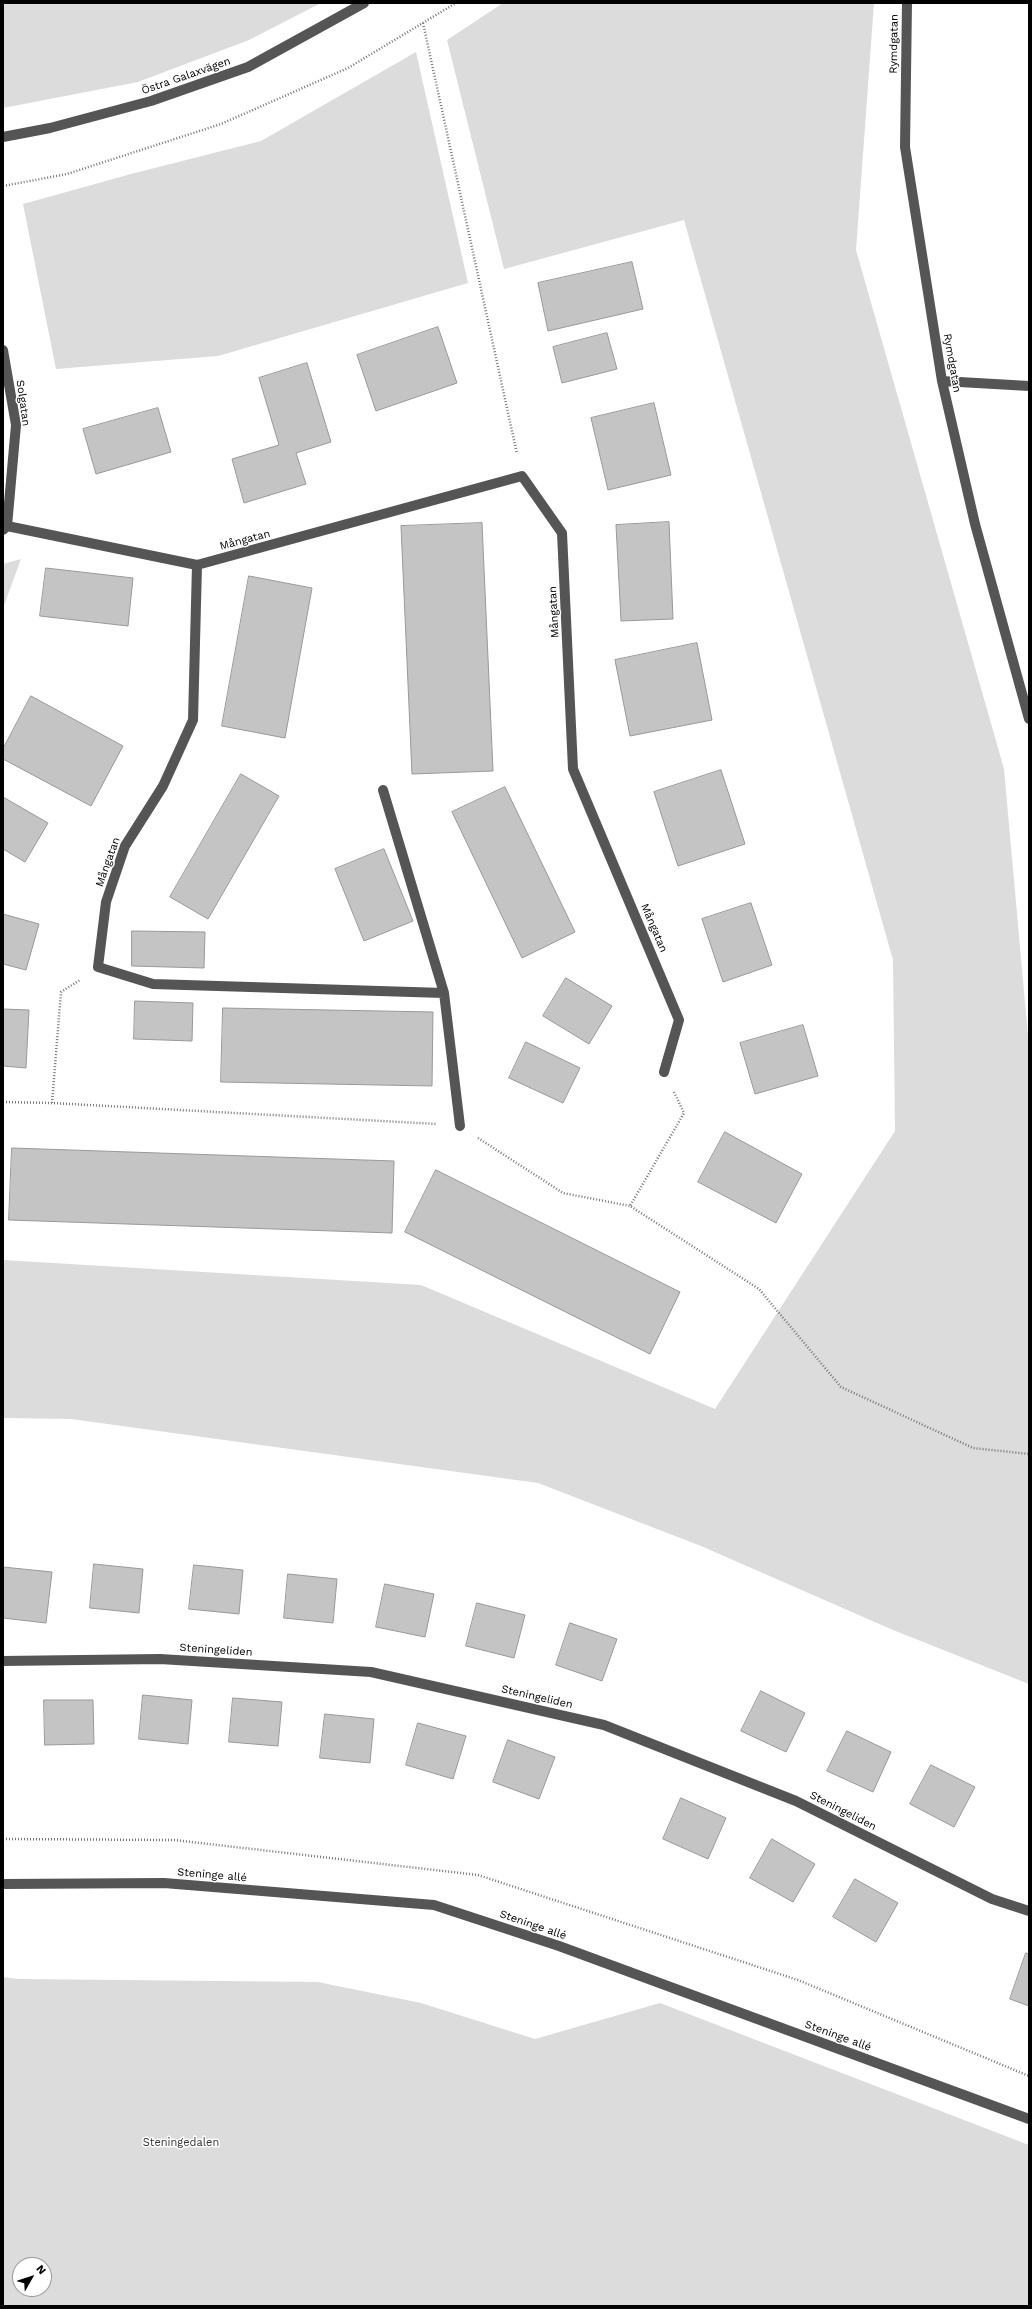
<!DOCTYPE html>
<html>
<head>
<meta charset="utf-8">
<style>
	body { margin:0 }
	#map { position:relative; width:1032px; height:2309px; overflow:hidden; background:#fff; font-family:"Work Sans",sans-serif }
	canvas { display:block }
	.frame { position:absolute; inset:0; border:4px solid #000; pointer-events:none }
	.north { position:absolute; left:12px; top:2257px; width:40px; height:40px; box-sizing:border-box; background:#fff; border:1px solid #999; border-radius:50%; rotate:51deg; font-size:11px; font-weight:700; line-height:16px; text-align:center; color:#000 }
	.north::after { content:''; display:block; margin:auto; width:14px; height:18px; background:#000; clip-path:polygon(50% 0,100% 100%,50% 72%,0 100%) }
</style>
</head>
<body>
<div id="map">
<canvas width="1032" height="2309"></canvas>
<div class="frame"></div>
<div class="north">N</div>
</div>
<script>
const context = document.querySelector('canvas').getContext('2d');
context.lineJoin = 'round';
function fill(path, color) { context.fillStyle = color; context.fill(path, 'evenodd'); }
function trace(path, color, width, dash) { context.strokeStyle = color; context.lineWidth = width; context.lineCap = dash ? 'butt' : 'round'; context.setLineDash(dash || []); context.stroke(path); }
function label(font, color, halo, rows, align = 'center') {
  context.font = font + ' "Work Sans",sans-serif'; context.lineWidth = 3; context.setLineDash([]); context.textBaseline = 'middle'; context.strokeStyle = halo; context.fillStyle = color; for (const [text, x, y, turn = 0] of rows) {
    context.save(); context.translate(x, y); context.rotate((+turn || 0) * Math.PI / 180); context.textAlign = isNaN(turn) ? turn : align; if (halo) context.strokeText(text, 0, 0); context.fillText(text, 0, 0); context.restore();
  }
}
const green = new Path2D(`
	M3,3H321L249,40L138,82L3,108Z
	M503,3H874L856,250L1004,769L1029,1047V1684L893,1630L701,1546L538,1483L71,1419L3,1418V1260L421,1285L715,1409L895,1131L893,960L684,220L504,269L447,40Z
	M416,52L468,283L218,356L56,369L23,204L131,174L261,141Z
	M21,559L3,608V564Z
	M3,1977L18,1979L318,1982L421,2003L535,2039L660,2003L1029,2145V2306H3ZM20,2265H44V2289H20Z`);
const building = new Path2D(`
	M632,262L643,309L548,331L538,283Z
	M438,327L457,383L376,411L357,355Z
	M607,333L617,369L562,383L553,347Z
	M307,363L331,442L296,453L306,484L244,503L232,459L279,445L259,378Z
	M654,403L671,475L608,490L591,418Z
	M158,408L171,452L96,474L83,429Z
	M669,522L673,619L621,621L616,525Z
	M482,523L493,771L412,774L401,526Z
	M46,568L133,578L128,626L40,616Z
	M249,576L312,588L285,738L222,726Z
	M697,643L712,720L630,736L615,660Z
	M31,696L123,746L91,806L3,759V749Z
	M721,770L745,844L678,866L654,792Z
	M241,774L279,796L208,919L170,897Z
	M505,787L575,932L522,958L452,812Z
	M3,797L48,823L25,862L3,849Z
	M384,849L413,921L364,941L335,869Z
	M751,903L772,965L723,982L702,919Z
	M3,914L39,924L26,970L3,964Z
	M132,931L205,932L204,968L132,966Z
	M566,978L612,1006L589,1044L543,1016Z
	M135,1001L193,1003L192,1041L134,1039Z
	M223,1008L433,1012L432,1086L221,1082Z
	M3,1009L29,1010L26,1068L3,1066Z
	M803,1025L818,1076L755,1094L740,1043Z
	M526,1042L580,1068L563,1103L509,1078Z
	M725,1132L802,1174L776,1223L698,1182Z
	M12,1148L394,1161L392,1233L9,1220Z
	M436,1170L680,1292L650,1354L405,1232Z
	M94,1564L143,1569L139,1613L90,1608Z
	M194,1565L243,1570L239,1614L189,1609Z
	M3,1567L52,1572L46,1623L3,1618Z
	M288,1574L337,1579L333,1623L284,1618Z
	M385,1584L434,1594L425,1637L376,1627Z
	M477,1603L525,1615L514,1658L466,1646Z
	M570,1623L617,1639L602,1681L556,1665Z
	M761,1691L805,1713L786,1752L741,1731Z
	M143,1695L192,1700L188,1744L139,1739Z
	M233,1698L282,1702L278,1746L229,1742Z
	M44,1700H93L94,1744L45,1745Z
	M325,1714L374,1719L370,1763L320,1758Z
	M418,1723L466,1736L453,1779L406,1765Z
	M847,1731L891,1752L873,1792L827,1771Z
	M508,1740L555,1757L539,1799L493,1782Z
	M931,1765L975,1787L954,1827L910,1804Z
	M681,1798L726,1818L708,1859L663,1839Z
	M772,1839L815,1864L793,1902L750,1878Z
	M855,1879L898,1903L876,1942L833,1917Z
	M1026,1953L1029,1954V2006L1010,1999Z`);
const path = new Path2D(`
	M423,23L517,454
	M3,186L67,174L221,124L348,68L456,3
	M674,1092L684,1113L630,1206L759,1289L841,1387L973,1448L1029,1454
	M3,1102L52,1103L437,1124
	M52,1103L61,992L80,980
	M478,1138L563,1193L630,1206
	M3,1839L174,1840L478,1875L798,1980L1029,2076`);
const minor = new Path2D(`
	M907,3L905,147L942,381L975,524L1029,719
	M3,137L50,128L151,101L248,67L364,3
	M3,350L16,425L7,526L3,530
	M942,381L1029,386
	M7,526L197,565L522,476L562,533L573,769L679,1020L664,1072
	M197,565L193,720L163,786L125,846L106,902L98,967L153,984L444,993
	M383,790L444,993L460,1126
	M3,1661L160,1659L371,1672L604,1725L796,1801L992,1899L1029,1911
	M3,1884L164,1883L434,1905L559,1946L1029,2119`);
const streetNames = [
	["Rymdgatan",894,44,-89],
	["Östra Galaxvägen",186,76,-19],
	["Rymdgatan",952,363,80],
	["Solgatan",23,403,82],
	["Mångatan",245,540,-15],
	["Mångatan",554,612,-93],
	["Mångatan",108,862,-70],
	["Mångatan",654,928,67],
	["Steningeliden",216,1650,4],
	["Steningeliden",537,1697,13],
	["Steningeliden",843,1811,27],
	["Steninge allé",212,1875,5],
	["Steninge allé",533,1925,19],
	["Steninge allé",838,2036,20]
];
const parkNames = [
	["Steningedalen",181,2143]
];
fill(green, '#dcdcdc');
fill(building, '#c4c4c4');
trace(building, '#999', 1);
trace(path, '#777', 2.5, [1, 2]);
trace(minor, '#555', 10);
label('11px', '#000', '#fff', streetNames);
label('11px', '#333', '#fff', parkNames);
</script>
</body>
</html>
